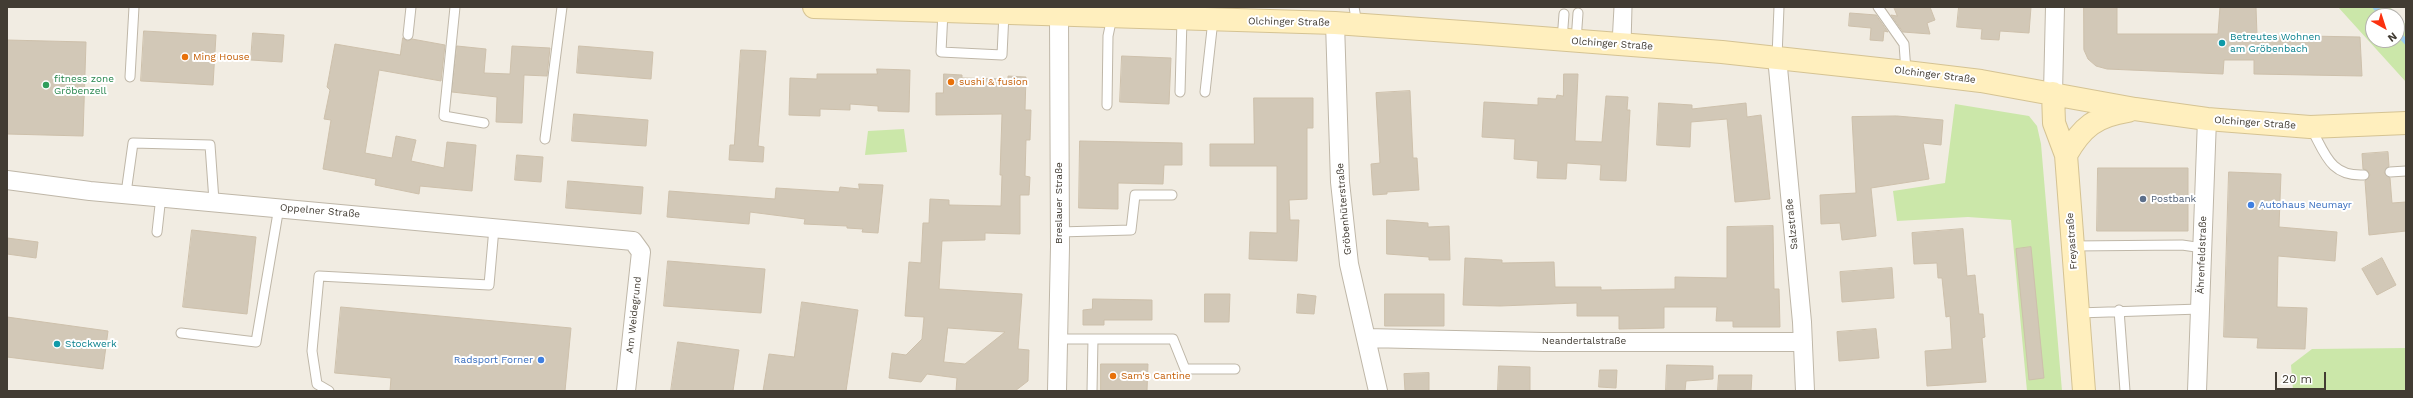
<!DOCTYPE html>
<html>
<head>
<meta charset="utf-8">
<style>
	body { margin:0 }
	#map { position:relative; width:2413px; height:398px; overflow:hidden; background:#f1ece2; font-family:"Work Sans",sans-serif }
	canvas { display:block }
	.frame { position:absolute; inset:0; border:8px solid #423c33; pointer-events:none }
	.north { position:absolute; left:2365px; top:8px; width:40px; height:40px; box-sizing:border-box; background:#fff; border:1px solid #b3b1ad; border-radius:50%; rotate:141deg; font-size:11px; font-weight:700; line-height:16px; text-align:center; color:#423c33 }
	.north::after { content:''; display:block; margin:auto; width:14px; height:18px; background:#fb310f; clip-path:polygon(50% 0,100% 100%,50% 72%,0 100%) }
	.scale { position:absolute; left:2275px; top:372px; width:51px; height:18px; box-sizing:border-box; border:2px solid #423c33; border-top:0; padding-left:5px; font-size:12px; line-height:14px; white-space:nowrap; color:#423c33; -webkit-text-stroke:3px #fff; paint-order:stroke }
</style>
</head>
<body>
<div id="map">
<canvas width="2413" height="398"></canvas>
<div class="frame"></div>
<div class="north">N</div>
<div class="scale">20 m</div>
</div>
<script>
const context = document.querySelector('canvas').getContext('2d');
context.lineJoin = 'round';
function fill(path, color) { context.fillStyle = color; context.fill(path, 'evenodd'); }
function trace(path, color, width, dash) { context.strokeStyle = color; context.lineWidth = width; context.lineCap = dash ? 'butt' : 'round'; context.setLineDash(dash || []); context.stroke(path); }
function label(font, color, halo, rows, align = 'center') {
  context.font = font + ' "Work Sans",sans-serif'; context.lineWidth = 4; context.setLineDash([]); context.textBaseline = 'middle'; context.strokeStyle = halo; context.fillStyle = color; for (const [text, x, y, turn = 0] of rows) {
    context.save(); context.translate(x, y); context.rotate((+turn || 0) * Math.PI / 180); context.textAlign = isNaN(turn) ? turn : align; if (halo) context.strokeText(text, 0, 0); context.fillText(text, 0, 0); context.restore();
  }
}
const green = new Path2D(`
	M2338,7H2390L2406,25V82ZM2373,16H2397V40H2373Z
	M1955,104L2029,116L2037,126L2041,144L2062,391H2027L2011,220L1968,217L1897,221L1893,191L1945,183Z
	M904,129L907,152L865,155L868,131Z
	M2406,348V391H2293L2291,365L2312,349Z`);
const stream = new Path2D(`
	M2375,7L2383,16
	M2397,32L2406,42`);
const building = new Path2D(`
	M1894,7H1930L1935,20L1927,23L1930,34L1903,32L1891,15L1897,16Z
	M1959,7H2031L2029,33L2000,31L1999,40L1981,39L1982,29L1957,27Z
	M2084,7H2117V34H2218L2220,7H2256L2257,35L2360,37L2362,76L2254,74V60H2224L2223,74L2107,69L2096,66L2088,59L2084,50Z
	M1850,13L1876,15L1888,32L1884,31L1883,41L1870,40L1871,28L1849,26Z
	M144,31L216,35L213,85L141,81Z
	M253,33L284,35L282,62L251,60Z
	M403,38L407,41L412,39L445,45L441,81L379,70L365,153L392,158L396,136L416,140L411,161L444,168L447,142L476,145L472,191L420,186L419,194L375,185L376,179L323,169L331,120L324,119L330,90L327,87L335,44L400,55Z
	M7,40L86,42L83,136L7,134Z
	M457,46L486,49L484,73L510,74L512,46L550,48L547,76L524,75L522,123L496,122L497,97L452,92Z
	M579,46L653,52L651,79L577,73Z
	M741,50L766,51L758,146L764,147L763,162L729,160L730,145H734Z
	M1122,56L1171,58L1169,104L1120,102Z
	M877,69L910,70L909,112L878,111V106L850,104V110L820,109V116L789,115L790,78L817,79V74H877Z
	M944,74L962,75V78L1008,79V76L1026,77L1025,110H1031L1030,140H1026L1025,176L1030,177L1029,195H1020V234L985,233V240L942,241L939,289L1022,294L1018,349L1029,350L1028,381L1015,391H956L957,378L927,374L921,382L889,378L892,353L906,355L922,339L924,317L905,316L909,262L921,263L923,223H929L930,199L949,200V205L1001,206L1002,175H1000L1002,114L936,115V93H943ZM948,328L1005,332L965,364L944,362Z
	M1564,74H1578L1575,141L1602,142L1606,96L1628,97L1627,110H1630L1626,181L1600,180L1601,165L1567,163L1566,179L1537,178L1538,161L1514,159L1515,139L1482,137L1484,102L1538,105V98L1556,99L1557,95L1563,96Z
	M1410,91L1413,158H1417L1419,190L1387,192V194L1373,195L1371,164L1380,163L1376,93Z
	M1254,98H1313V128H1307V199L1289,200L1290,220H1299L1297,261L1249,259L1250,232L1277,233V166H1210V144H1254Z
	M1659,103L1692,105V109L1746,103L1747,117L1761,115L1770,199L1735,202L1727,119L1691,122L1690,147L1657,145Z
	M574,114L648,120L646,146L572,141Z
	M1897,116L1943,120L1941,145L1923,143L1929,179L1871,188L1876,236L1842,240L1840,223L1821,224L1820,195L1856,193L1852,117Z
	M1080,141L1182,143V165H1164L1163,184L1118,183V209L1079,208Z
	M2388,152L2389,166L2384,173L2390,178L2392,203L2406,202V231L2369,235L2365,181L2370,175L2367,170L2363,169L2362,154Z
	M517,155L543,157L541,182L515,180Z
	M2098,168H2188V231H2097Z
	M2229,172L2281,174L2279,227L2337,232L2335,261L2278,256L2277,307L2307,308L2305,349L2257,348L2258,338L2224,337Z
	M568,181L643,187L641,214L566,208Z
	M859,184L883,185L878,233L862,232L863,229L847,228V226L804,224L805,219L750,212L749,224L667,217L669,191L775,199L776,188L839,192L840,187L859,189Z
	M1387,220L1428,223V227L1449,226L1450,260H1429V257L1387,254Z
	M1773,226L1774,289H1779L1780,327H1733V321H1716L1717,307H1664V328L1619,329V316H1577V303L1500,306L1463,305L1465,258L1502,260V263L1554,262L1555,287H1601V290L1675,289V277L1727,278V227Z
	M1963,229L1967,276L1975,275L1979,314H1983L1985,337L1982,338L1986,382L1927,386L1925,351L1952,349L1950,316L1946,317L1942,278H1938L1937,263L1914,264L1912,233Z
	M192,230L256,237L247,314L183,307Z
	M7,238L38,242L36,258L7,254Z
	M2031,247L2044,378L2029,380L2016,249Z
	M2382,258L2396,285L2377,295L2362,269Z
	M668,261L765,269L761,313L664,306Z
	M1892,268L1894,298L1842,302L1840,272Z
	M1205,294H1230L1229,322H1205Z
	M1298,294L1316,296L1314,314L1297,313Z
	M1385,294H1444V326H1385Z
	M1093,299L1152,300V320H1104V325H1083V310L1092,309Z
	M802,302L858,310L846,391H763L769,354L794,357Z
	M341,307L571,328L565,391H390L391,378L335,373Z
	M7,317L108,331L103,369L7,357Z
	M1876,329L1879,358L1839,361L1837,332Z
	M678,342L739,350L733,391H671Z
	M1101,364H1148L1147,391H1101Z
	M1667,365L1713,366V379L1686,381L1685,391H1666Z
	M1499,366L1530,367V391H1498Z
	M1600,370H1617L1616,388L1599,387Z
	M1429,373V391H1405L1404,374Z
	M1719,375H1752L1751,391H1718Z`);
const lane = new Path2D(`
	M455,7L444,116L484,123
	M1354,7L1357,24
	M1878,7L1904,44L1906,71
	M943,11L941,52L1002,55L1004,13
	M408,35L411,7
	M1562,40L1564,14
	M1576,41L1578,13
	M1617,44L1619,7
	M1626,45L1627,7
	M1777,57L1779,7
	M130,77L134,7
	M1180,92L1182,19
	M1205,92L1213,20
	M1107,105L1108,36L1112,17
	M2311,128C2325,153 2330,177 2364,175
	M545,139L562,7
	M2390,172L2406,171
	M126,193L133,143L210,145L214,201
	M157,232L161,196
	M1059,232L1131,230L1135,195H1172
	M2073,246L2182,245L2203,248
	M2119,310L2125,391
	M2078,313L2200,309
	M181,333L256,342L279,207
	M1058,339H1173L1185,369H1235
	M329,391L317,384L312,351L319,276L489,285L494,228
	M1092,391L1093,339`);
const street = new Path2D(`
	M1335,23L1340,182L1349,264L1378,391
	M1777,57L1802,322L1805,391
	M2053,93L2055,7
	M7,180L90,191L633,241L641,252L626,391
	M1366,338L1544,342H1803
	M1057,391L1060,247L1059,16
	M2197,391L2207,119`);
const secondary = new Path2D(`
	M814,7L1335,23L1477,33L1722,52L1906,72L1981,81L2135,109L2207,119L2310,127L2406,123
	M2053,93L2054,123L2066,155L2084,391
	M2066,155C2082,127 2096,116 2128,111`);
const markers = [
	[2222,43,4,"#0f9aa8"],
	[185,57,4,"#e8710a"],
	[951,82,4,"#e8710a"],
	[46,85,4,"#2e9e5b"],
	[2143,199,4,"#5c6f8a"],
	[2251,205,4,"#3f7fe0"],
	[57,344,4,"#0f9aa8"],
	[541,360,4,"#3f7fe0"],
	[1113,376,4,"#e8710a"]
];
const streetNames = [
	["Olchinger Straße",1289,22,1],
	["Olchinger Straße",1612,44,4],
	["Olchinger Straße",1935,75,7],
	["Olchinger Straße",2255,123,4],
	["Breslauer Straße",1059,203,-90],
	["Gröbenhüterstraße",1344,209,-95],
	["Oppelner Straße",320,211,5],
	["Salzstraße",1792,224,-96],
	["Freyastraße",2072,241,-94],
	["Ährenfeldstraße",2202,255,-88],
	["Am Weidegrund",634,315,-84],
	["Neandertalstraße",1584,341]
];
const cultureNames = [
	["Betreutes Wohnen",2230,37],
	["am Gröbenbach",2230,49],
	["Stockwerk",65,344]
];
const foodNames = [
	["Ming House",193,57],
	["sushi & fusion",959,82],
	["Sam's Cantine",1121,376]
];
const leisureNames = [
	["fitness zone",54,79],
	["Gröbenzell",54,91]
];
const serviceNames = [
	["Postbank",2151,199]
];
const shopNames = [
	["Autohaus Neumayr",2259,205],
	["Radsport Forner",533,360,"right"]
];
fill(green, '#cbe7a9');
trace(stream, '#9ccef0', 5);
fill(building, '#d2c8b7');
trace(building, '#cdc0ab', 1);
trace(lane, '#bfb7a8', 11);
trace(street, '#bfb7a8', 20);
trace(secondary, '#d5c393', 24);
trace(lane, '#fff', 9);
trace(street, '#fff', 18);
trace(secondary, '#ffefbe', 22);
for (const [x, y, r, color] of markers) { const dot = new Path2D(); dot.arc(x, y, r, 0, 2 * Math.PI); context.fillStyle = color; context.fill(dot); trace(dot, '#fff', 1.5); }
label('10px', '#423c33', '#fff', streetNames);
label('10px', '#0d838f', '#fff', cultureNames, 'left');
label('10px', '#c56008', '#fff', foodNames, 'left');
label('10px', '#27864d', '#fff', leisureNames, 'left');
label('10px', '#4e5e75', '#fff', serviceNames, 'left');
label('10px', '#366cbe', '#fff', shopNames, 'left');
</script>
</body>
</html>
